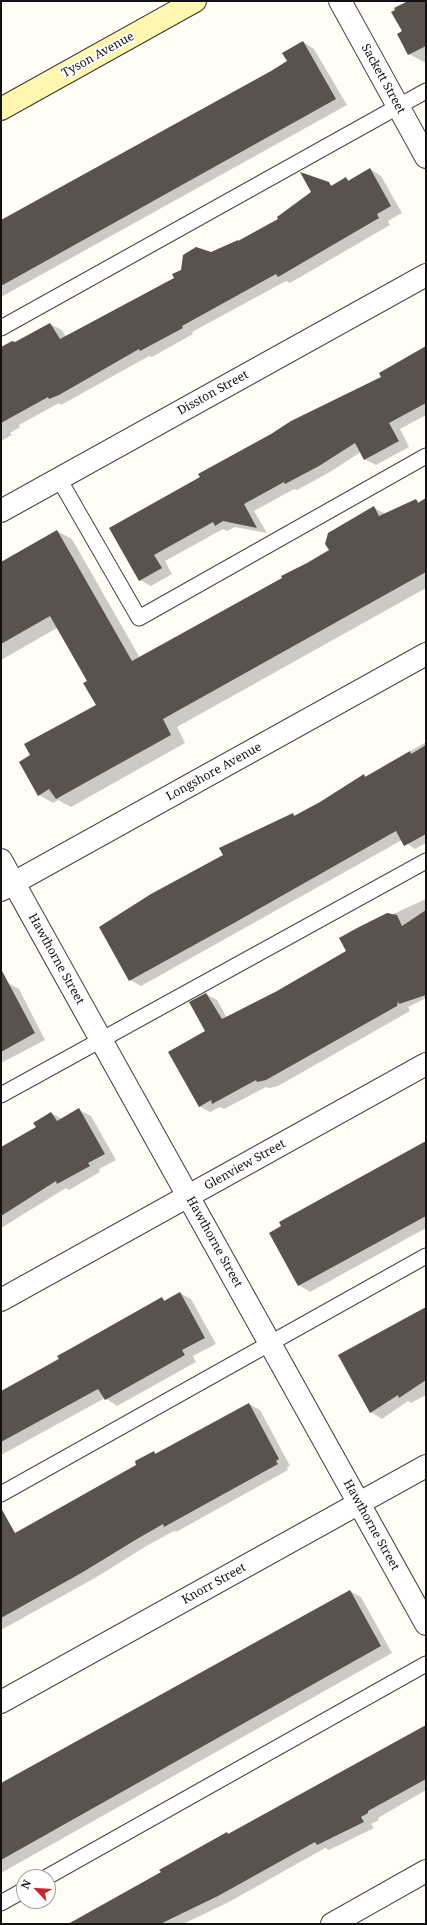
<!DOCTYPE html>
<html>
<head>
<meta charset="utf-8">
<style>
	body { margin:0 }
	#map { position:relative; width:427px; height:1925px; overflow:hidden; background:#fffdf5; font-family:"Noto Serif",serif }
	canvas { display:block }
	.frame { position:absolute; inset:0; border:2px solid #111; pointer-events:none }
	.north { position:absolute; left:16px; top:1869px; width:40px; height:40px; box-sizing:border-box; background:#fff; border:1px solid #a0a0a0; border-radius:50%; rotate:295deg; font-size:11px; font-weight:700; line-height:16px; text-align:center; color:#111 }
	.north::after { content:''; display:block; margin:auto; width:14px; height:18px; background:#c4262e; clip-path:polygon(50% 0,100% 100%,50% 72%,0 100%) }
</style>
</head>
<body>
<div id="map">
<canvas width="427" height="1925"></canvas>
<div class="frame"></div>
<div class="north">N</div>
</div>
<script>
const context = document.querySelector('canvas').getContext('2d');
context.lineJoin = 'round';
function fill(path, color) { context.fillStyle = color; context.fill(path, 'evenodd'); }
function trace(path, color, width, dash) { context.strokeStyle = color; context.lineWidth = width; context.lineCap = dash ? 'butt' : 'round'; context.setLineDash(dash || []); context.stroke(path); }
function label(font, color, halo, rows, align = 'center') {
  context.font = font + ' "Noto Serif",serif'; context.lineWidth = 4; context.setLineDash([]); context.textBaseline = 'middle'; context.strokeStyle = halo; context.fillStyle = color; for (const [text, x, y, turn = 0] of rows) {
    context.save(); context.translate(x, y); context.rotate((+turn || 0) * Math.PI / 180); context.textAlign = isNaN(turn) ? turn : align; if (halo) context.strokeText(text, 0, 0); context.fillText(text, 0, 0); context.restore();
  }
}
const shadow = new Path2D(`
	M410,1H426V63L409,54L403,32Z
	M303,42L314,49L347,105L1,297V221L271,72L289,61Z
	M370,169L381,176L402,213L388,221L390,225L290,283L286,281L192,332L193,334L152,357L149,356L70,400L61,405L59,403L19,425L20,427L10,433L12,435L1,441V348L15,343L50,324L62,330L66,337L175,278L211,254L239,242L279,219L328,183L333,186L346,178L350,181Z
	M426,348V415L400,429L409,447L376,465L364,459L361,452L330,472L297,490L294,489L254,511L267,533L235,527L227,531L223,529L165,561L172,574L151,586L140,580L110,528L382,377Z
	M426,498V588L177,727L185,743L71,807L58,800L53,803L39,795L97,706L88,681L57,628L1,660V563L57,531L72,539L140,658L283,579L330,551L374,508L386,514L416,500L419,502Z
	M426,742V843L415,849L402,840L141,986L130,980L224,855L292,814L296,816L320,803L364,775L367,777Z
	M426,899V998L408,1007L410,1011L278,1086L269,1088L266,1087L224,1109L220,1107L210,1112L199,1106L207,1032L206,994L217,1000L227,1018L277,992L347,951L391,915Z
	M8,983L19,989L45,1040L1,1063V986Z
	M79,1110L91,1116L116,1160L99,1169L100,1172L69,1190L66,1188L1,1228V1148L37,1128L51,1113L62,1119Z
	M426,1142V1228L310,1292L299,1285L281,1222Z
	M180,1293L191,1299L216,1344L193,1356L196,1362L117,1406L105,1398L1,1455V1392L162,1298L166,1301Z
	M426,1307V1395L411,1403L408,1401L382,1419L371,1412Z
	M249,1404L260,1410L290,1466L287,1467L288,1470L176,1532L174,1531L148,1545L95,1578L1,1630V1542L138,1465L154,1452L157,1454Z
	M350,1591L361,1597L392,1653L1,1873V1784Z
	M426,1731V1790L378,1818L379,1820L371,1824L374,1828L329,1850L325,1848L229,1902L183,1924H69L162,1873L227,1833L229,1835Z`);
const building = new Path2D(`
	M408,1H426V46L408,55L397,34L402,31L391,12L395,10L394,8Z
	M303,41L336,99L1,286V220L271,71L287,61L282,53Z
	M370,168L391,206L377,214L379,218L278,277L276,274L182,326L183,328L140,351L139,349L59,395L49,399L48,397L1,423V347L12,341L15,342L50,323L60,339L174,278L172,274L181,270L183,255L196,247L211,252L238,240V241L278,219L277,217L311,192L300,172L329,182L331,186L346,177L348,181Z
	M426,346V403L389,423L399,441L364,460L355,443L319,466L285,484L284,482L244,504L257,528L223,521L215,526L213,522L154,555L162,568L139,581L109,528L200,477L198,474L271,434L291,421L381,377L379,373Z
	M426,498V572L163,719L171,735L56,799L49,789L38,796L19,762L30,755L24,744L96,705L83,683L87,681L50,616L1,644V562L57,530L132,661L282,578L281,576L307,563L329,550L325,544L328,533L374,506L379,516L416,499L418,503Z
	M426,745V834L404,846L396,831L234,923L129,981L99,927L151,894L223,855L219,848L293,813L294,816L320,802L364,774L365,777L410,751L411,754Z
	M426,910V995L399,1004L398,1001L397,1006L266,1080L257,1082L256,1080L212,1104L211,1100L199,1107L168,1052L205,1031L189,1002L206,993L222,1019L277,991L346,951L339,938L357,928L387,913L397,915L402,926Z
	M1,969L35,1033L1,1052Z
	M79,1108L105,1154L88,1163L90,1166L57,1184L56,1181L1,1216V1147L36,1127L33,1123L51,1112L57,1121Z
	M426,1141V1216L298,1286L269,1233L281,1226L279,1222Z
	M180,1292L205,1338L182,1350L185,1355L105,1400L98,1389L1,1442V1391L59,1359L57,1356L68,1350L162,1297L164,1301Z
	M426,1307V1380L399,1398L398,1395L370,1413L338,1355Z
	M249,1403L279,1459L276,1461L278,1464L164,1527L163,1524L137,1539L83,1572L1,1618V1508L15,1533L136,1465L135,1461L154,1451L155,1454Z
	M350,1590L381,1646L1,1860V1783Z
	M426,1725V1779L368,1811V1813L361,1817L364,1822L317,1845L315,1842L218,1896L160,1924H68L161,1872L159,1870L227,1832L228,1834Z`);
const lane = new Path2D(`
	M1,328L426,91
	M59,479L139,618L426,456
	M1,1095L426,861
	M1,1494L426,1256
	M47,1877L426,1664
	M1,1903L24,1890`);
const street = new Path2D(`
	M340,1L426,157
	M1,511L426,275
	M1,860L426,1624
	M1,890L426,654
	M1,1300L426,1064
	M1,1702L426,1466
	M332,1924L426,1871`);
const secondary = new Path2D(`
	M1,109L195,1`);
const streetNames = [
	["Tyson Avenue",98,55,-29],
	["Sackett Street",383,79,61],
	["Disston Street",213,393,-29],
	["Longshore Avenue",214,772,-29],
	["Hawthorne Street",56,959,61],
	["Glenview Street",245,1165,-29],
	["Hawthorne Street",214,1242,61],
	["Hawthorne Street",371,1525,61],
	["Knorr Street",214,1584,-29]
];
fill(shadow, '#0003');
fill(building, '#5a524d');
trace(lane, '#444', 17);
trace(street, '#444', 24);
trace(secondary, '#333', 24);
trace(lane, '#fff', 15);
trace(street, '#fff', 22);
trace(secondary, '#fff6b0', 22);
label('12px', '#111', '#fff', streetNames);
</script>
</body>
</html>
